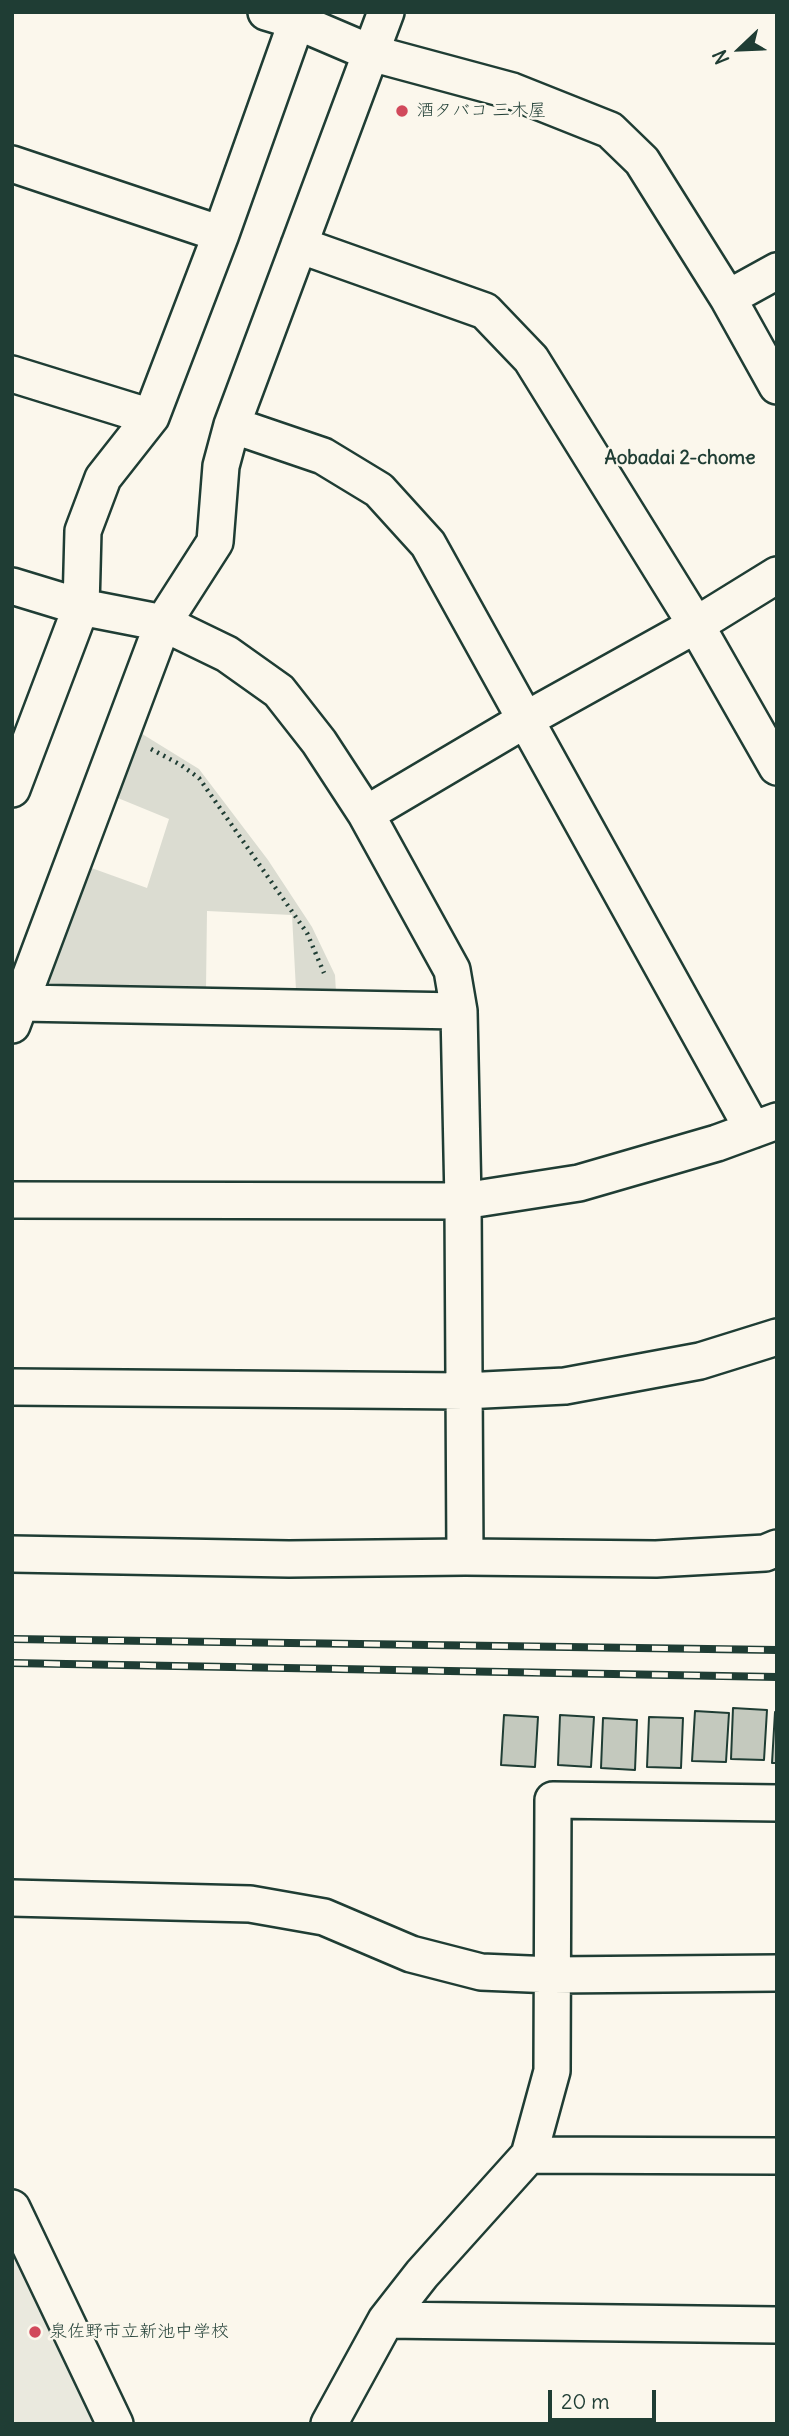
<!DOCTYPE html>
<html>
<head>
<meta charset="utf-8">
<style>
	body { margin:0 }
	#map { position:relative; width:789px; height:2436px; overflow:hidden; background:#fbf7ec; font-family:Delius,sans-serif }
	canvas { display:block }
	.frame { position:absolute; inset:0; border:14px solid #1f3d34; pointer-events:none }
	.north { position:absolute; left:705px; top:14px; width:70px; height:70px; -webkit-text-stroke:5px #fbf7ec; paint-order:stroke; rotate:247deg; font-size:19px; font-weight:700; line-height:28px; text-align:center; color:#1f3d34 }
	.north::after { content:''; display:block; margin:auto; width:24px; height:32px; background:#1f3d34; clip-path:polygon(50% 0,100% 100%,50% 72%,0 100%) }
	.scale { position:absolute; left:548px; top:2390px; width:108px; height:32px; box-sizing:border-box; border:4px solid #1f3d34; border-top:0; padding-left:9px; font-size:21px; line-height:24px; white-space:nowrap; color:#1f3d34; -webkit-text-stroke:5px #fbf7ec; paint-order:stroke }
</style>
</head>
<body>
<div id="map">
<canvas width="789" height="2436"></canvas>
<div class="frame"></div>
<div class="north">N</div>
<div class="scale">20 m</div>
</div>
<script>
const context = document.querySelector('canvas').getContext('2d');
context.lineJoin = 'round';
function fill(path, color) { context.fillStyle = color; context.fill(path, 'evenodd'); }
function trace(path, color, width, dash) { context.strokeStyle = color; context.lineWidth = width; context.lineCap = dash ? 'butt' : 'round'; context.setLineDash(dash || []); context.stroke(path); }
function label(font, color, halo, rows, align = 'center') {
  context.font = font + ' Delius,"Klee One",sans-serif'; context.lineWidth = 5; context.setLineDash([]); context.textBaseline = 'middle'; context.strokeStyle = halo; context.fillStyle = color; for (const [text, x, y, turn = 0] of rows) {
    context.save(); context.translate(x, y); context.rotate((+turn || 0) * Math.PI / 180); context.textAlign = isNaN(turn) ? turn : align; if (halo) context.strokeText(text, 0, 0); context.fillText(text, 0, 0); context.restore();
  }
}
const built = new Path2D(`
	M12,2240L103,2424H12Z`);
const green = new Path2D(`
	M139,732L199,769L268,860L312,927L335,975L336,992L296,990L292,915L207,911L206,989H53L45,980L86,866L147,888L169,819L113,796Z`);
const building = new Path2D(`
	M733,1708L767,1710L764,1760L731,1759Z
	M695,1711L729,1713L726,1762L692,1761Z
	M775,1712L777,1713V1763H772Z
	M504,1715L538,1717L535,1767L501,1765Z
	M560,1715L594,1717L591,1767L558,1765Z
	M649,1717L683,1718L681,1768L647,1767Z
	M603,1718L637,1720L635,1770L601,1768Z`);
const path = new Path2D(`
	M151,749L181,765L199,778L307,933L324,973`);
const minor = new Path2D(`
	M266,12L296,21L371,53L512,91L610,130L642,161L728,298L777,386
	M12,164L221,234
	M299,245L485,311L531,359L696,625L777,767
	M728,298L777,271
	M12,374L151,417
	M232,425L323,456L379,490L428,544L753,1130
	M12,586L81,607L163,623L227,654L279,691L319,742L366,814L452,970L459,1011L463,1201L465,1557
	M12,789L81,607L83,531L103,478L151,417L221,234L300,12
	M366,814L525,720L696,625L777,575
	M21,1003L459,1011
	M12,1025L163,623L215,542L221,466L232,425L386,12
	M12,1200L463,1201L579,1183L717,1143L777,1121
	M12,1387L464,1391L565,1386L700,1361L777,1337
	M12,1554L289,1559L465,1557L656,1559L765,1553L777,1548
	M12,1898L250,1904L324,1917L411,1954L481,1972L553,1975L777,1973
	M529,2155L777,2156
	M12,2208L115,2424
	M386,2320L777,2325
	M329,2424L386,2320L422,2274L529,2155L552,2071L553,1800L777,1803`);
const rail = new Path2D(`
	M12,1639L777,1650
	M12,1663L777,1677`);
const markers = [
	[402,111,7,"#d1495b"],
	[35,2332,7,"#d1495b"]
];
const poiNames = [
	["酒タバコ 三木屋",416,111],
	["泉佐野市立新池中学校",49,2332]
];
const neighbourhoodNames = [
	["Aobadai 2-chome",680,459]
];
fill(built, '#eae9de');
fill(green, '#dbdcd1');
fill(building, '#c4c9be');
trace(building, '#1f3d34', 2);
trace(minor, '#1f3d34', 40);
trace(path, '#1f3d34', 4.5, [2, 5]);
trace(minor, '#fbf7ec', 35);
trace(rail, '#1f3d34', 8);
trace(rail, '#fbf7ec', 5, [16]);
for (const [x, y, r, color] of markers) { const dot = new Path2D(); dot.arc(x, y, r, 0, 2 * Math.PI); context.fillStyle = color; context.fill(dot); trace(dot, '#fbf7ec', 2.5); }
label('18px', '#1f3d34', '#fbf7ec', poiNames, 'left');
label('bold 19px', '#1f3d34', '#fbf7ec', neighbourhoodNames);
</script>
</body>
</html>
